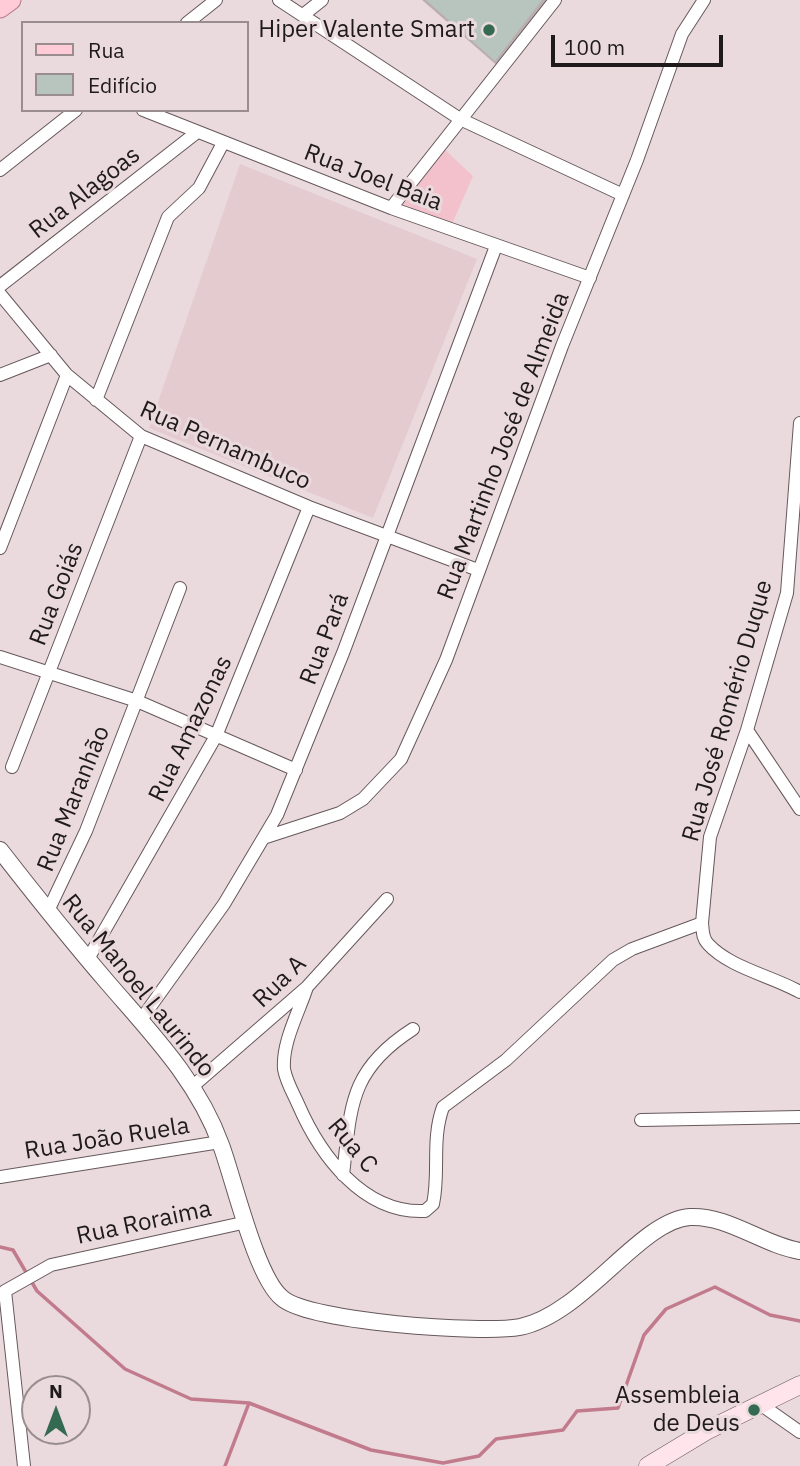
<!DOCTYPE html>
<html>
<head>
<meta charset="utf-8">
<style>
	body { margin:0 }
	#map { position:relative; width:800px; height:1466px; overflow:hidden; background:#eadadd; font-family:"IBM Plex Sans",sans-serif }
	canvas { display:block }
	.legend { position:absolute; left:21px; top:21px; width:228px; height:91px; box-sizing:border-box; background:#eadadd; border:2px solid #998d8f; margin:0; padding:9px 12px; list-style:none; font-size:21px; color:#1f1a1b }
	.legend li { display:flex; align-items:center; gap:14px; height:35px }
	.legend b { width:35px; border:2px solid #998d8f }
	.north { position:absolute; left:21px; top:1375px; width:70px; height:70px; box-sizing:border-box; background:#eadadd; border:2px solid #998d8f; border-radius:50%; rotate:0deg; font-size:19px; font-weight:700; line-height:28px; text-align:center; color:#1f1a1b }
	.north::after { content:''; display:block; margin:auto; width:24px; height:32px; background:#336a51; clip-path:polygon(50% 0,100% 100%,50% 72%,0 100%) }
	.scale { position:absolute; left:551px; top:35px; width:172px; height:32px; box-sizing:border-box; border:4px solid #1f1a1b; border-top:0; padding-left:9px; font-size:21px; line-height:24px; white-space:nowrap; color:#1f1a1b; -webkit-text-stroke:5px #eadadd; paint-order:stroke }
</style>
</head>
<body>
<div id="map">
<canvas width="800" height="1466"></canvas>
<ul class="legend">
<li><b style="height:9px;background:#ffcbd7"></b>Rua</li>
<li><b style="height:19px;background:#b7c5be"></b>Edifício</li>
</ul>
<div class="north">N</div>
<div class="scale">100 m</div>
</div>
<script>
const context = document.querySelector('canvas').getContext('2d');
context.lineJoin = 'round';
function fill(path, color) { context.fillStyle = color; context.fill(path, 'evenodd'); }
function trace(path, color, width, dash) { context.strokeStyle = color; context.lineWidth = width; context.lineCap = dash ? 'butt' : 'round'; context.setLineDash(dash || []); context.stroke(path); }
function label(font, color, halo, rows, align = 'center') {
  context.font = font + ' "IBM Plex Sans",sans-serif'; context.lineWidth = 6; context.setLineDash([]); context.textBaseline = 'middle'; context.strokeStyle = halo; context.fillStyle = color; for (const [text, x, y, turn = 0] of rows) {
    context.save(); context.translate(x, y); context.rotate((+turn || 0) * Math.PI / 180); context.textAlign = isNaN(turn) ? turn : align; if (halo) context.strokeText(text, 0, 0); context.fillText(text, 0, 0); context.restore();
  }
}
const built = new Path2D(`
	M240,164L477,259L373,518L149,428Z`);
const green = new Path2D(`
	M443,148L473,176L452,224L397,206Z`);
const shadow = new Path2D(`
	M422,0H554L501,69Z`);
const stream = new Path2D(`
	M0,1247L13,1250L37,1291L125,1369L191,1399L249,1403L371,1450L443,1463L479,1456L496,1439L563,1430L577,1411L618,1408L644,1335L666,1309L715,1287L770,1315L800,1321
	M225,1466L249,1403`);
const building = new Path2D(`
	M426,0H542L495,61Z`);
const minor = new Path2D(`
	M279,0L460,119L623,195
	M303,15L322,0
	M187,23L216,0
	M143,110L391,208L590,278
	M0,170L76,110
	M391,208L555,0
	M0,286L196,133
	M0,294L67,375L141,436L309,507L478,570
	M0,375L51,355
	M96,400L168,217L199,188L223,143
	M800,423L787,593L747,730L710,837L702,923C703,931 702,938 708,944C730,968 772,976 800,992
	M0,548L67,375
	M0,657L137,701L296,770
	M747,730L800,809
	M12,767L141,436
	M266,837L340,813L363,799L401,759L446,660L562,346L637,160L682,34L704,0
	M48,911L86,831L180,588
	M88,959L216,736L309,507
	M307,987C299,1012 282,1042 284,1069C286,1081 293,1093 298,1104C320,1155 363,1214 425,1211L433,1204C440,1172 431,1140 443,1107L506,1060L613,960L632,949L702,923
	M140,1021L224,904L277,815L343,653L496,246
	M193,1086L307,987L387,899
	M641,1120L800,1117
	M343,1175C351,1106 349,1070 413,1029
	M0,1177L220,1142
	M760,1404L800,1432
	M24,1466L5,1291L51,1265L247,1222`);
const tertiary = new Path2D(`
	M0,850C35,895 71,940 108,983C152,1034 198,1081 221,1145C234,1180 256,1277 282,1298C309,1322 482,1334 520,1327C584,1314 640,1220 690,1217C728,1215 763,1245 800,1251`);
const secondary = new Path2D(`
	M648,1466L706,1431L800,1385`);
const primary = new Path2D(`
	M0,8L11,0`);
const markers = [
	[489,30,7,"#336a51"],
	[754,1410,7,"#336a51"]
];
const poiNames = [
	["Hiper Valente Smart",475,30],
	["Assembleia",740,1396],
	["de Deus",740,1424]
];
const streetNames = [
	["Rua Joel Baia",373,178,21],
	["Rua Alagoas",85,193,-38],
	["Rua Pernambuco",225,446,24],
	["Rua Martinho José de Almeida",504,446,-69],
	["Rua Goiás",57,594,-69],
	["Rua Pará",325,639,-69],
	["Rua José Romério Duque",728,711,-74],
	["Rua Amazonas",191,729,-64],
	["Rua Maranhão",74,799,-68],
	["Rua A",280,982,-44],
	["Rua Manoel Laurindo",138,986,51],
	["Rua João Ruela",107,1139,-9],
	["Rua C",352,1146,50],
	["Rua Roraima",144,1223,-12]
];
fill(built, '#e4cbd0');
fill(green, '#f2c1cb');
fill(shadow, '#0003');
trace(stream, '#c27b8c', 3.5);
fill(building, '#b7c5be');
trace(minor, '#66585b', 14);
trace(tertiary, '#66585b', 18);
trace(secondary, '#66585b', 19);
trace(primary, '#b17684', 21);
trace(minor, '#fff', 12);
trace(tertiary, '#fff', 16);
trace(secondary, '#ffe5eb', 18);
trace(primary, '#ffcbd7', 19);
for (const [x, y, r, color] of markers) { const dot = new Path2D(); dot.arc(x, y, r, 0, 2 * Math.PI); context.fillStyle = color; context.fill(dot); trace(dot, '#eadadd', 2.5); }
label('24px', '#1f1a1b', '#eadadd', poiNames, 'right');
label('24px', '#1f1a1b', '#eadadd', streetNames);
</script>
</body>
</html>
